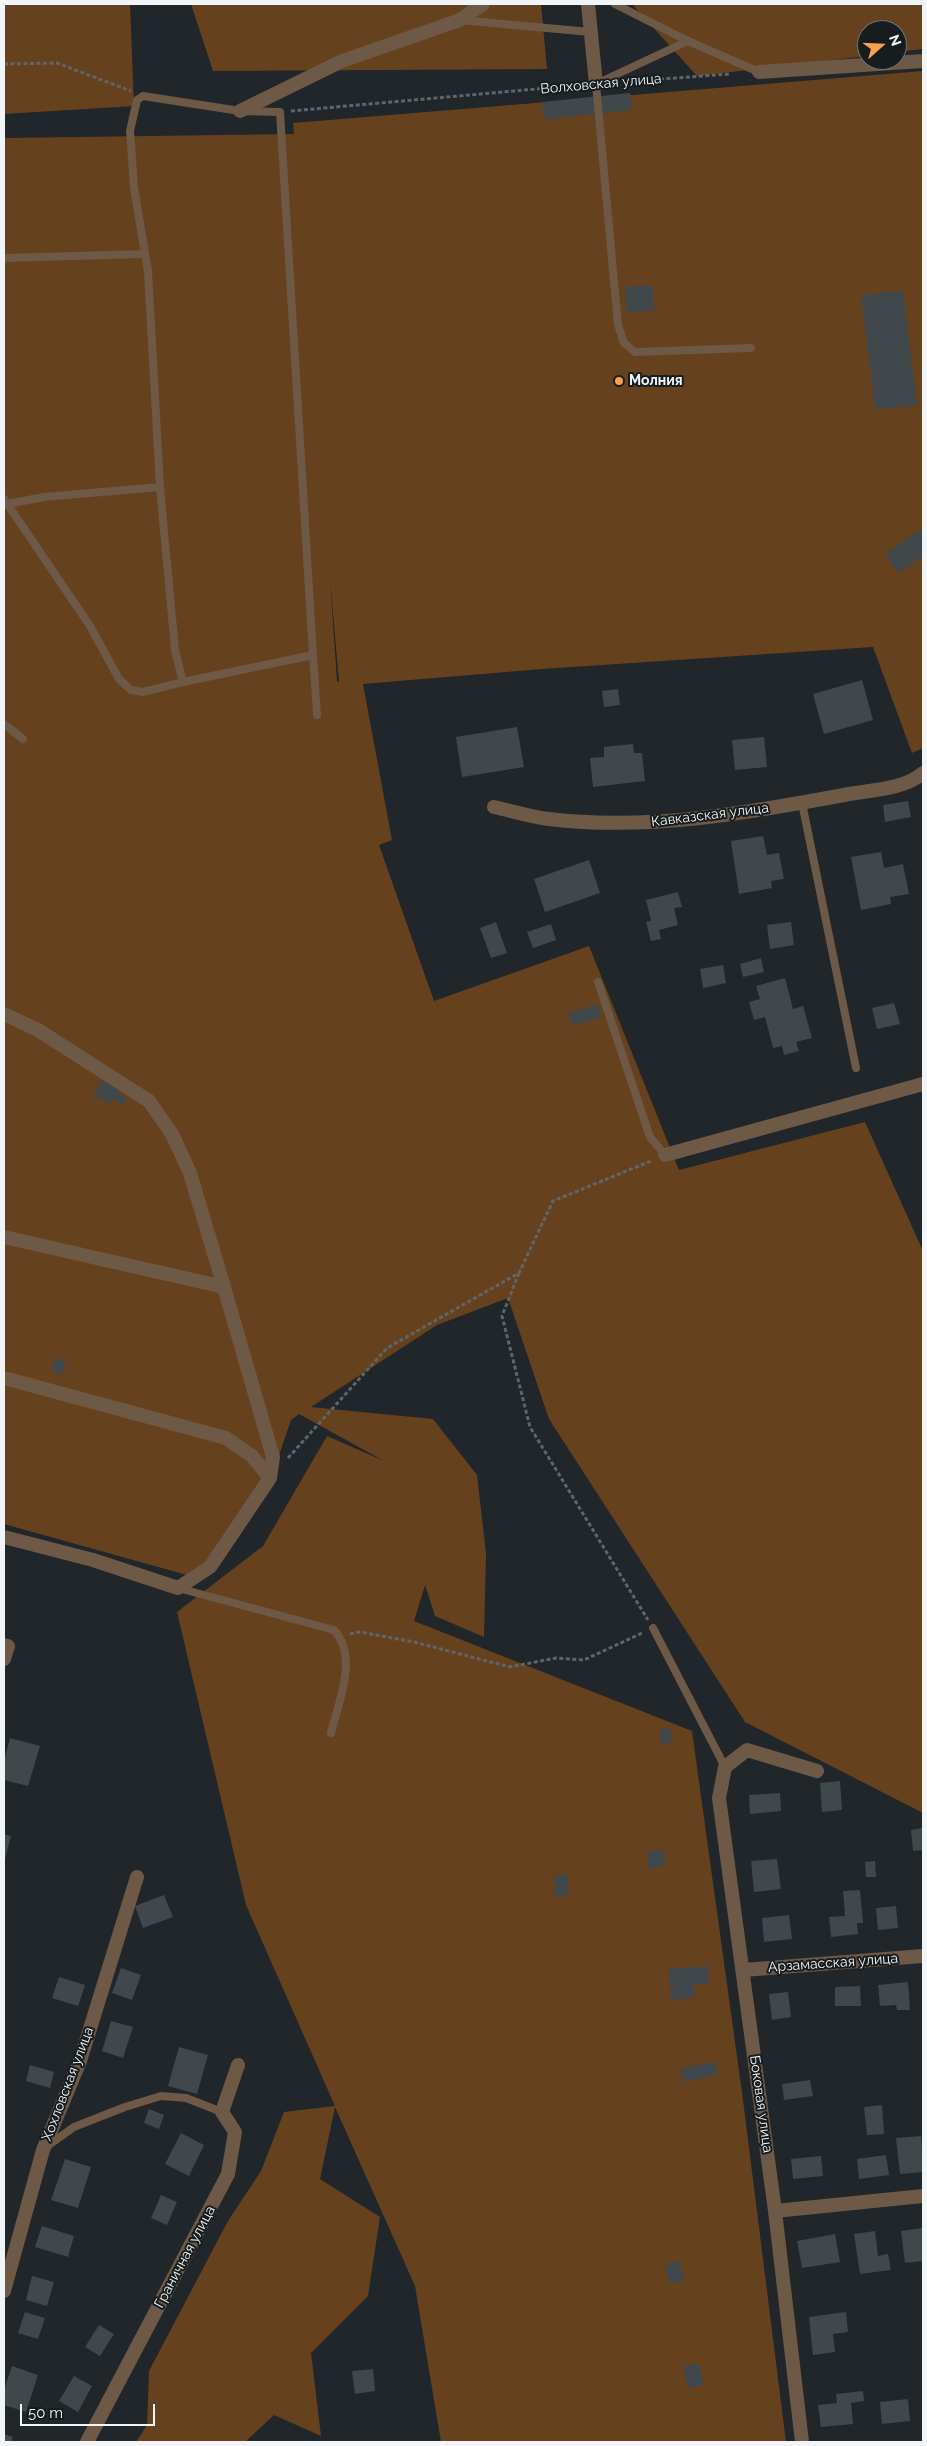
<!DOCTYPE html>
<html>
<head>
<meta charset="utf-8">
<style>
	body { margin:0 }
	#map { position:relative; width:927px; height:2446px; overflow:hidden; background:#202629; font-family:Raleway,sans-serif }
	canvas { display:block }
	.frame { position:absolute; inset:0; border:5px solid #f1f5f7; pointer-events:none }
	.north { position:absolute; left:857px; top:20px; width:50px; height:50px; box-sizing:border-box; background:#171d1f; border:1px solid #6e7375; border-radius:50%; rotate:70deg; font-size:14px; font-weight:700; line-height:20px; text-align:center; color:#f1f5f7 }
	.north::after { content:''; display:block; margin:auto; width:18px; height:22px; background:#f9a04c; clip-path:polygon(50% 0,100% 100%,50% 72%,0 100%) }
	.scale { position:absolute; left:20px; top:2404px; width:135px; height:22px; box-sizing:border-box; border:2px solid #f1f5f7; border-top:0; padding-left:6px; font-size:15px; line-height:18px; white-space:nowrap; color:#f1f5f7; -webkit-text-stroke:4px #171d1f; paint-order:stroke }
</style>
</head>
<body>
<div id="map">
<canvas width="927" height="2446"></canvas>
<div class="frame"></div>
<div class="north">N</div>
<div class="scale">50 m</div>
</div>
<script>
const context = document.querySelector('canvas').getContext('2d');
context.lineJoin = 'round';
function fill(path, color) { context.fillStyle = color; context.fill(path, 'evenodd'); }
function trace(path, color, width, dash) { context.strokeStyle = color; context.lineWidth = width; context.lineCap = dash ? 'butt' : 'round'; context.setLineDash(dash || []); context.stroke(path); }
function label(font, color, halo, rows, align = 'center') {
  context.font = font + ' Raleway,sans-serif'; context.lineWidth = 4; context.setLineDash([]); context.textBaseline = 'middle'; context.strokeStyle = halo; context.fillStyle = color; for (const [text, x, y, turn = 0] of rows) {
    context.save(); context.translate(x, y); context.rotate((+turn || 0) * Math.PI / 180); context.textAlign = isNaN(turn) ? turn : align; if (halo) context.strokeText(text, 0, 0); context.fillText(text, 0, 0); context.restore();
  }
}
const green = new Path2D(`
	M4,4H130L134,106L4,114Z
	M191,4H541L547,69L213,71Z
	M632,4H923V49L897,52V30H867V56L697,76Z
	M923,71V748L912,753L873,647L542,669L363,684L392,840L379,845L434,1001L589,946L679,1170L865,1122L923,1251V1813L745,1722L549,1419L508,1298L437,1325L311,1407L433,1419L477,1475L486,1553L484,1637L435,1616L425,1585L414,1621L692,1731L743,2100L786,2442H441L415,2286L335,2107L320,2179L380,2217L368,2296L311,2353L321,2436L274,2415L245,2442H136L147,2425L149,2371L228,2221L261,2171L284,2112L335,2106L246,1905L177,1612L263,1546L327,1436L384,1461L299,1414L291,1420L274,1470L194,1577L4,1524V138L294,134L293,123ZM330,580L339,681L337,682V681Z`);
const building = new Path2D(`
	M630,93L632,110L544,119L542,102Z
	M652,285L655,310L627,313L625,287Z
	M903,290L917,405L875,410L861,295Z
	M923,528V556L899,573L885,554Z
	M862,680L873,720L824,734L813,694Z
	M618,689L620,705L604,707L602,691Z
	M517,727L524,767L462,777L456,737Z
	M764,737L767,767L735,770L732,740Z
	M633,744L634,753H642L645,781L593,787L590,758L604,757V747Z
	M908,801L911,817L885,822L883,805Z
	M763,836L767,855L779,853L784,879L771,881L772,888L739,894L731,841Z
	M881,852L884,868L903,864L909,894L890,897L891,904L861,910L851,857Z
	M589,860L600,893L545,912L534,879Z
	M678,892L682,907L674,908L678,925L659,930L661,939L651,941L646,922L651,921L646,900Z
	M496,922L507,953L491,958L480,928Z
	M791,922L794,945L770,949L767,925Z
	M551,924L556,940L533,948L527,932Z
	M761,958L764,972L743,977L740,964Z
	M723,965L726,983L703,988L700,969Z
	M785,978L793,1009L803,1006L812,1038L796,1042L799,1051L784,1055L782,1046L773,1048L765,1017L754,1020L749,1002L760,999L756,986Z
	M894,1003L900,1024L877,1029L872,1008Z
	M598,1004L602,1017L572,1026L568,1013Z
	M103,1079L119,1089L117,1092L127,1098L123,1105L113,1099L109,1104L93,1094Z
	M55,1358L66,1361L62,1374L52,1372Z
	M661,1728L672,1730L670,1744L659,1743Z
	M10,1738L40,1746L28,1786L4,1780V1761Z
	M840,1781L842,1810L822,1812L820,1783Z
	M780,1793L781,1811L750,1814L749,1795Z
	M923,1828V1850L913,1851L911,1830Z
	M4,1834L11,1836L4,1863Z
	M662,1849L666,1865L650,1869L646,1853Z
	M777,1859L781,1889L754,1892L751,1861Z
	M875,1861L876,1877H866L865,1862Z
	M555,1875H568L567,1897L554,1896Z
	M860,1890L863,1923H857L858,1934L831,1937L829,1917L845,1916L843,1891Z
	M164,1895L173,1917L143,1928L135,1906Z
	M896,1906L898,1928L878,1930L876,1908Z
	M789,1915L792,1939L764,1942L762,1918Z
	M708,1966L709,1983L693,1985L695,1997L671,2000L668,1969Z
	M121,1968L141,1975L132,2000L112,1993Z
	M59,1977L85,1985L78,2006L52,1998Z
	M908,1982L910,2010H897L896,2005L880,2006L878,1985Z
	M860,1986L861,2006H835V1987Z
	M788,1992L791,2017L772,2020L769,1994Z
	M111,2021L133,2027L123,2058L102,2051Z
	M179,2047L208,2055L197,2094L168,2086Z
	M715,2062L717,2075L683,2082L681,2068Z
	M30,2065L54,2072L50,2088L26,2081Z
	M810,2080L813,2096L784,2100L782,2084Z
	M882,2105L884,2134L867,2135L864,2107Z
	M149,2109L164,2115L159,2129L144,2123Z
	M181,2133L204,2145L189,2176L165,2164Z
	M921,2136L923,2172L900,2174L896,2138Z
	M886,2155L889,2175L859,2179L857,2159Z
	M821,2156L823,2176L793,2179L791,2159Z
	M65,2159L91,2167L78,2208L51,2200Z
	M161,2195L177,2202L167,2225L151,2218Z
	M42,2226L74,2236L68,2257L35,2247Z
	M923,2228V2261L905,2263L901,2231Z
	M875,2231L878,2256L888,2254L891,2270L860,2274L854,2234Z
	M835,2234L840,2262L802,2268L797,2241Z
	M680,2261L684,2281L669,2284L665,2264Z
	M32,2276L54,2282L47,2306L26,2300Z
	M25,2312L45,2318L38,2339L18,2333Z
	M846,2312L848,2332L833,2334L835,2352L813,2355L809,2317Z
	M99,2325L114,2334L100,2356L85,2347Z
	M700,2364L703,2385L687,2388L684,2366Z
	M12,2366L38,2375L26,2412L4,2405V2390Z
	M373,2369L375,2391L355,2394L352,2371Z
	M74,2376L92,2386L78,2412L59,2401Z
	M863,2391L864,2401L851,2403L853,2424L821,2427L818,2405L837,2403L836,2394Z
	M908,2399L910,2421L882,2424L880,2402Z
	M4,2434L13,2437L11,2442H4Z`);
const path = new Path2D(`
	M4,64L57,63L131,91
	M634,81L730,74
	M291,111L581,85
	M519,1273L502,1316L530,1427L648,1620
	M288,1458L387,1348L519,1273L553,1201L651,1161
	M350,1634L360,1632L414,1642L510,1667L556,1658L584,1660L642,1633`);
const service = new Path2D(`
	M615,4L688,41L759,72
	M460,20L590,32
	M688,41L596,84L618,325L624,343L635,352L751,348
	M143,96L240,111L280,112L313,655L183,682L175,650L160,487L148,271L134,187L130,131L137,100Z
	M4,258L145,254
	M4,499L90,626L119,679L131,690L143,692L183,682
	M7,504L44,497L160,487
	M313,655L317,715
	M4,724L23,739
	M802,803L856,1068
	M598,982L650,1137L665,1155
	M178,1588L334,1630C359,1657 338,1703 331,1733
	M653,1628L725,1767
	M46,2147L74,2127L125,2107L161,2096L186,2098L222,2112`);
const minor = new Path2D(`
	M588,4L596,84
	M759,72L923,61
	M240,111L342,61L460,20L483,4
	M494,807C512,811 531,817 549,819C648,831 747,813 844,795C868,790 904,790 923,773
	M4,1014L38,1030L149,1101L172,1134L190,1173L224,1287L4,1237
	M665,1155L923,1084
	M4,1378L226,1438L252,1456L270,1478
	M4,1537L93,1560L178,1588L210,1567L270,1478L273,1457L224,1287
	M4,1645L8,1646L4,1659
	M743,1970L923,1956
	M775,2211L923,2196
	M4,2291L43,2150L80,2061L137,1877
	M87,2442L228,2174L235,2132L222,2112L238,2065
	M802,2442L775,2211L719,1798L725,1767L747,1750L817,1771`);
const markers = [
	[619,381,5,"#f9a04c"]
];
const streetNames = [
	["Волховская улица",601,84,-5],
	["Кавказская улица",710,815,-7],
	["Арзамасская улица",833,1963,-4],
	["Хохловская улица",68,2084,-69],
	["Боковая улица",761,2104,82],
	["Граничная улица",185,2257,-62]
];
const poiNames = [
	["Молния",629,381]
];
fill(green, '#66411e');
fill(building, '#41484b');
trace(path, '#606668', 3, [4, 2.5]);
trace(service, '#6e5846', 8);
trace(minor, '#6e5846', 14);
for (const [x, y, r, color] of markers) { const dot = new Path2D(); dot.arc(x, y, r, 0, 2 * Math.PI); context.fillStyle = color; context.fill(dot); trace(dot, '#171d1f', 2); }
label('14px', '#f1f5f7', '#171d1f', streetNames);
label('bold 14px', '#f1f5f7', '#171d1f', poiNames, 'left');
</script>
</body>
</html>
